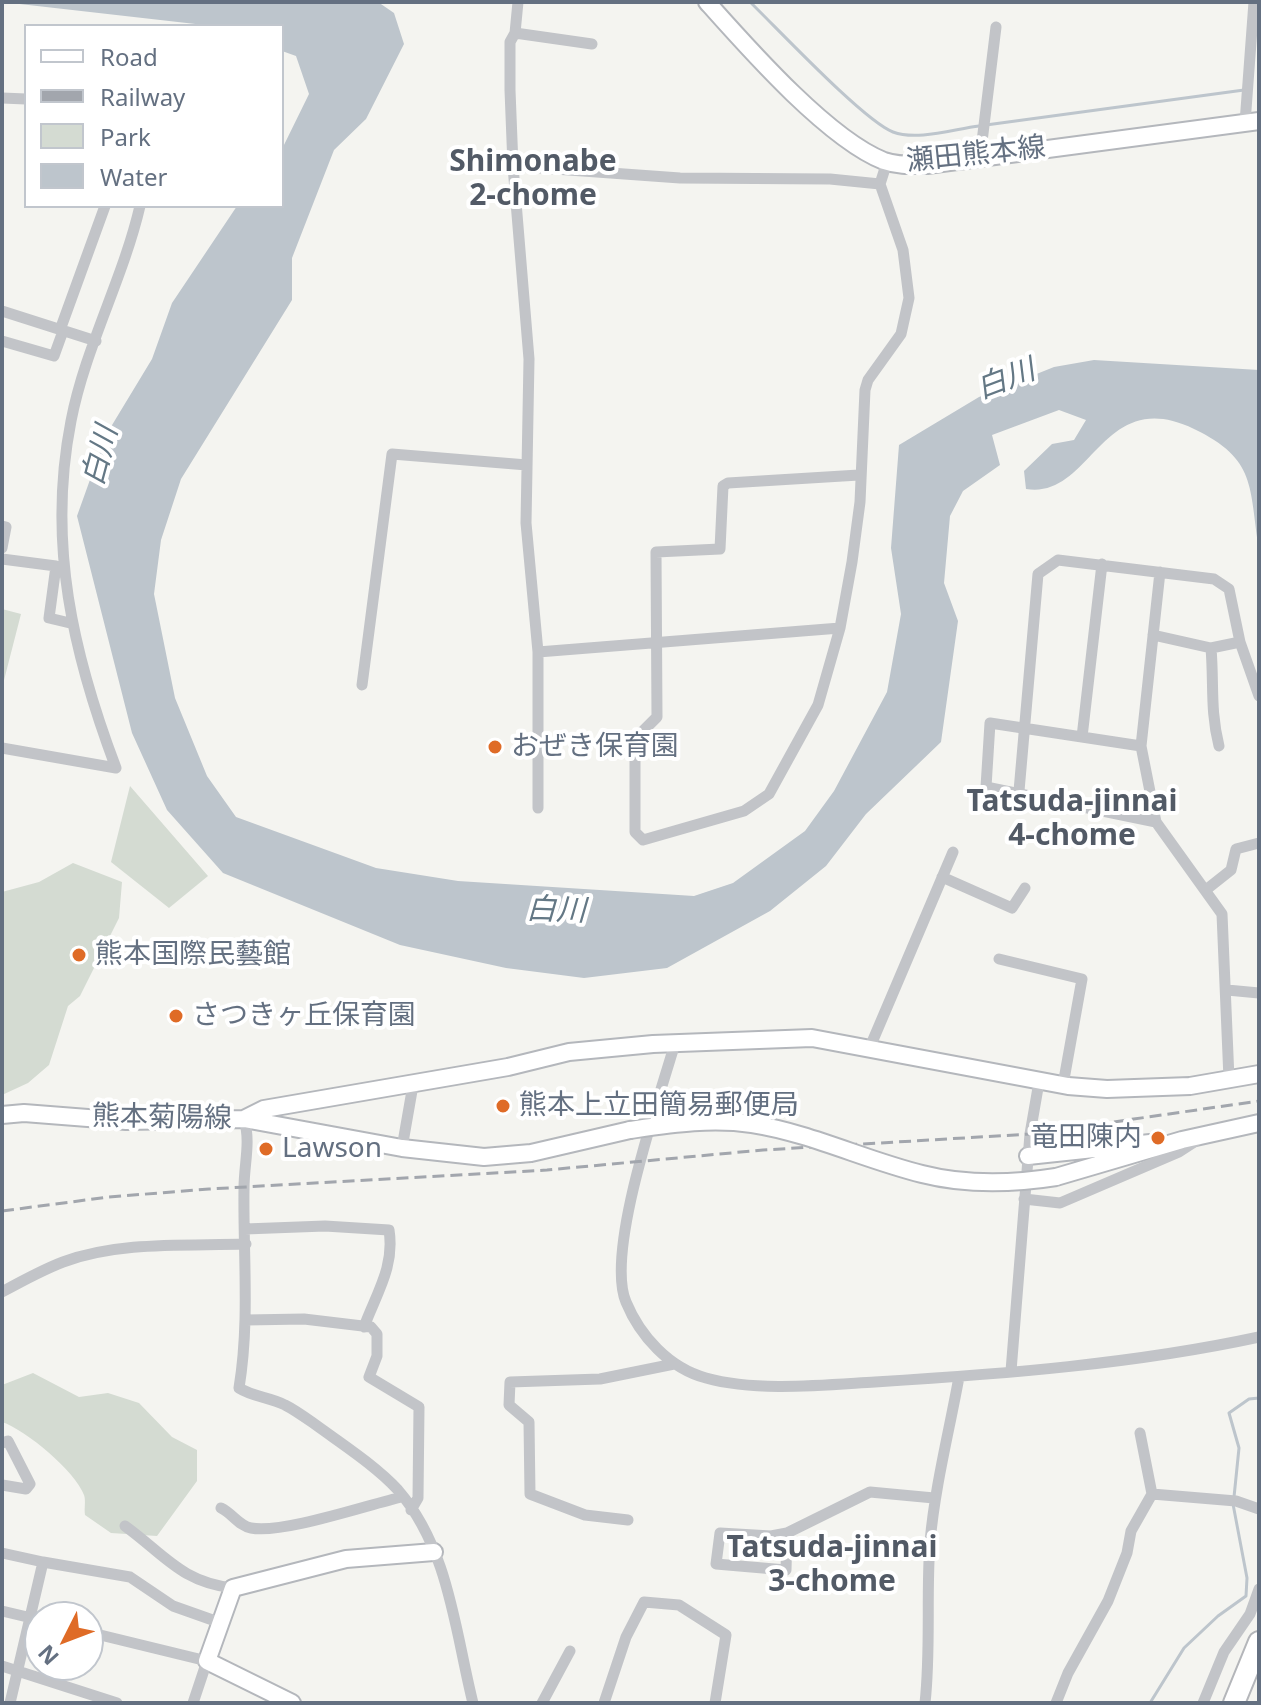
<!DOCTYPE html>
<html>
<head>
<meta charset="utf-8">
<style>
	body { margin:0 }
	#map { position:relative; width:1261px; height:1705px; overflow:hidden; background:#f4f4f0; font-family:"Noto Sans",sans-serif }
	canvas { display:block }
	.frame { position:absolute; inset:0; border:4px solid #647081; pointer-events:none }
	.legend { position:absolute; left:24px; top:24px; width:260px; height:184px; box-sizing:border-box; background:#fff; border:2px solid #c1c6cd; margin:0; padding:10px 14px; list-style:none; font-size:24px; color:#647081 }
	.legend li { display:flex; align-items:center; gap:16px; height:40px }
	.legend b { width:40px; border:2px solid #c1c6cd }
	.north { position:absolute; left:24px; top:1601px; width:80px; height:80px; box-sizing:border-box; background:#fff; border:2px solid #c1c6cd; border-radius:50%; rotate:228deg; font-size:22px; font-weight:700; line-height:32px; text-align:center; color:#647081 }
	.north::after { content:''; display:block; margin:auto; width:28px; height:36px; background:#df6b26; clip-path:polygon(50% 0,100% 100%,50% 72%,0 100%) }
</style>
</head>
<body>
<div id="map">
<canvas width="1261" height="1705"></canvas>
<div class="frame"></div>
<ul class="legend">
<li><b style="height:10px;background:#fff"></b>Road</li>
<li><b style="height:10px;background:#a2a6ad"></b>Railway</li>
<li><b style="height:22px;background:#d4dbd2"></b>Park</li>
<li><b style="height:22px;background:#bdc5cc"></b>Water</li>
</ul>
<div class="north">N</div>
</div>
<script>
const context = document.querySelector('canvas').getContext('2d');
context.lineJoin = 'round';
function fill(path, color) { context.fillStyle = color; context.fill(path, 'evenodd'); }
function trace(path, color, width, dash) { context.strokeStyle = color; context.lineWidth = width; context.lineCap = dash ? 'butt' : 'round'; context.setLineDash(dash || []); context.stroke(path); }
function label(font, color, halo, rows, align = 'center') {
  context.font = font + ' "Noto Sans","Noto Sans JP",sans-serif'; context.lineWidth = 8; context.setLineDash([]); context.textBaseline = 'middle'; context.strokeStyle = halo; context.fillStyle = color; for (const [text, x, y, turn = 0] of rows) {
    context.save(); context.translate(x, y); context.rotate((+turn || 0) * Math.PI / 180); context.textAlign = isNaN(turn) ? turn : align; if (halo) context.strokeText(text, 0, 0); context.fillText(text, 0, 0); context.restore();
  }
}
const green = new Path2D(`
	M2,609L21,614L2,688Z
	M130,786L208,876L169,908L111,862Z
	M73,863L122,882L119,918L80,996L68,1006L49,1065L28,1083L2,1095V892L39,882Z
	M33,1373L79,1397L108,1393L139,1403L172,1437L197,1450V1481L157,1536L111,1533L85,1515C84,1509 86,1500 84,1495C75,1471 26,1430 2,1422V1385Z`);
const water = new Path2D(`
	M2,2H378L394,13L404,44L366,119L334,150L292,258V300L181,479L161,540L154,594L175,698L207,776L236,817L376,868L458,881L694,896L733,883L805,831L834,791L887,692L901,614L891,548L899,445L979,397L1054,367L1094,360L1259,370V549C1249,487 1257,459 1194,429C1101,384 1092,500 1026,489L1024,471L1052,444L1074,440L1086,420L1059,410L992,435L1000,465L963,491L950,516L944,583L958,621L941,742L866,814L826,866L770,911L667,968L584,978L506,968L400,945L223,873L167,810L132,733L77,516L106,435L152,359L172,303L237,206H282V149L309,94L296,56L282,51V26H213Z`);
const stream = new Path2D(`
	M750,2C777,28 864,121 893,132C917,141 954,129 979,126
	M986,125L1244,90
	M1234,1497L1239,1448L1229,1413L1249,1399L1259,1398
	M1150,1703L1184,1648L1218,1616L1246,1596L1247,1578L1233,1504`);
const street = new Path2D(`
	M518,2L515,33L510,42V90L513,166L529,359L526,523L538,652V808
	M515,33L592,44
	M2,98L26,99
	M1245,123L1254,2
	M980,158L996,27
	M513,166L680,178L830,179L880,184
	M2,311L96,341
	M60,330L105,206
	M2,341L54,356L63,331
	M859,475L728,483L723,486L720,549L656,552L657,717L635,739V832L643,840L744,811L769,794L818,705L840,628L852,562L860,502L865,390L868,380L901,334L909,298L903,250L880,184L887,162
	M2,526L6,527L2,548
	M2,559L56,566L49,618L70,623
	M1160,572L1141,746L1156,822L1222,914L1229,1079
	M1153,635L1211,648L1240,642
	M1211,648C1214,684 1210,710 1219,746
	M538,652L840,628
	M362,685L392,454L527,465
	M1082,737L1102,564
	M1141,746L990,723L986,787L1156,822
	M2,748L116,768
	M116,768C73,654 47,543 71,421C85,348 123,279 140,206
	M1019,791L1038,574L1058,560L1214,579L1229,589L1240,642L1259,696
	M942,877L1012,908L1025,888
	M1207,889L1231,870L1236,849L1259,843
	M999,959L1082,979L1063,1085
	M1227,990L1259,993
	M675,1043C659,1099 605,1252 626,1302C640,1336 669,1368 706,1378C755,1392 824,1385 875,1382C1003,1374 1134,1364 1259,1337
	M870,1047L953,852
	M244,1119C251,1142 244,1164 244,1188C243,1255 250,1321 239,1388C253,1397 270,1397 285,1405C295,1410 306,1418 316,1425C342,1444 376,1466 398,1490C449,1549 455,1631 473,1703
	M402,1148L413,1085
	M1024,1199L1060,1203L1179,1152L1199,1139
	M245,1229L325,1226L389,1230C395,1267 376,1294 364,1327
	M2,1292C22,1281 42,1270 63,1262C119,1241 187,1246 246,1244
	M246,1320L304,1319L371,1327L377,1334V1356L369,1377L419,1407L418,1498L411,1510
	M1011,1371L1030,1134L1039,1082
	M2,1443L8,1441L30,1484L26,1489L2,1485
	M1152,1494L1236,1501L1259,1509
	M221,1508C232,1513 239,1526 251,1528C283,1534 367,1505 402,1497
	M628,1520L585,1515L530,1494L529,1422L509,1405L510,1382L600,1379L674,1364
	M125,1526C165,1555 181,1582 233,1588
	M787,1533L786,1570L716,1564L720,1533L771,1536L787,1533L870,1492L934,1498
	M2,1553L43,1562L10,1703
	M43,1562L130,1577L173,1606L221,1623
	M2,1611L40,1620
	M88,1632L207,1661L193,1703
	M2,1666L117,1703
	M542,1703L570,1651
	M604,1703L626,1637L644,1602L679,1605L726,1635L715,1703
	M925,1703C931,1649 926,1596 930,1542C935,1486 949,1432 959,1377
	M1056,1703L1068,1673L1108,1601L1127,1553L1131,1531L1152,1494L1140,1433
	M1203,1703L1224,1652L1250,1614L1259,1589`);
const secondary = new Path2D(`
	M707,2C748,48 828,139 884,161C898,166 913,165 927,165L1259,121
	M2,1115L24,1113L126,1121L244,1119L402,1148L484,1157L531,1153L630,1130
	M244,1119L264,1109L508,1067L569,1052L653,1044L812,1038L1068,1086L1107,1089L1190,1086L1259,1074
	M1028,1156L1150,1143
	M1056,1177L1182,1140L1259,1123
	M292,1703L207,1661L233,1588L346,1559L434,1552`);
const highway = new Path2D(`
	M1234,1703L1259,1642`);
const rail = new Path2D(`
	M2,1211L109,1197L209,1189L547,1170L763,1150L1030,1134L1259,1101`);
const secondaryBridge = new Path2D(`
	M630,1130C672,1124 710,1118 752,1124C810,1133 865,1160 922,1174C965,1185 1012,1184 1056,1177`);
const markers = [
	[495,747,8,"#df6b26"],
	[79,955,8,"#df6b26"],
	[176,1016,8,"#df6b26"],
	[503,1106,8,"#df6b26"],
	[1158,1138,8,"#df6b26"],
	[266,1149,8,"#df6b26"]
];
const streetNames = [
	["瀬田熊本線",976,155,-6],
	["熊本菊陽線",162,1118,1]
];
const poiNames = [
	["おぜき保育園",511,747],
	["熊本国際民藝館",95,955],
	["さつきヶ丘保育園",192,1016],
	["熊本上立田簡易郵便局",519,1106],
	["竜田陳内",1142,1138,"right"],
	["Lawson",282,1149]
];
const neighbourhoodNames = [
	["Shimonabe",533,162],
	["2-chome",533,196],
	["Tatsuda-jinnai",1072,802],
	["4-chome",1072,836],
	["Tatsuda-jinnai",832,1548],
	["3-chome",832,1582]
];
const waterNames = [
	["白川",1006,380,-21],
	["白川",101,456,-75],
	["白川",556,911,2]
];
fill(green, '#d4dbd2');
fill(water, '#bdc5cc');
trace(stream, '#bdc5cc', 3);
trace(secondary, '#b4b7bc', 20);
trace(highway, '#b4b6ba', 24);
trace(street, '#c2c4c8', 11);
trace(secondary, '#fff', 16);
trace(highway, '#fff', 20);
trace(rail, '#a2a6ad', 3, [12, 6]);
trace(secondaryBridge, '#b4b7bc', 20, []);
trace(secondaryBridge, '#fff', 16);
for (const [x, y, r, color] of markers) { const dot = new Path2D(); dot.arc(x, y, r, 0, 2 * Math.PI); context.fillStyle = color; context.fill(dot); trace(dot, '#fff', 3); }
label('28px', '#647081', '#fff', streetNames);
label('28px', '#647081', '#fff', poiNames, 'left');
label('bold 30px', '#525a66', '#fff', neighbourhoodNames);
label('italic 30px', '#647885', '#fff', waterNames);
</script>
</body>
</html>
